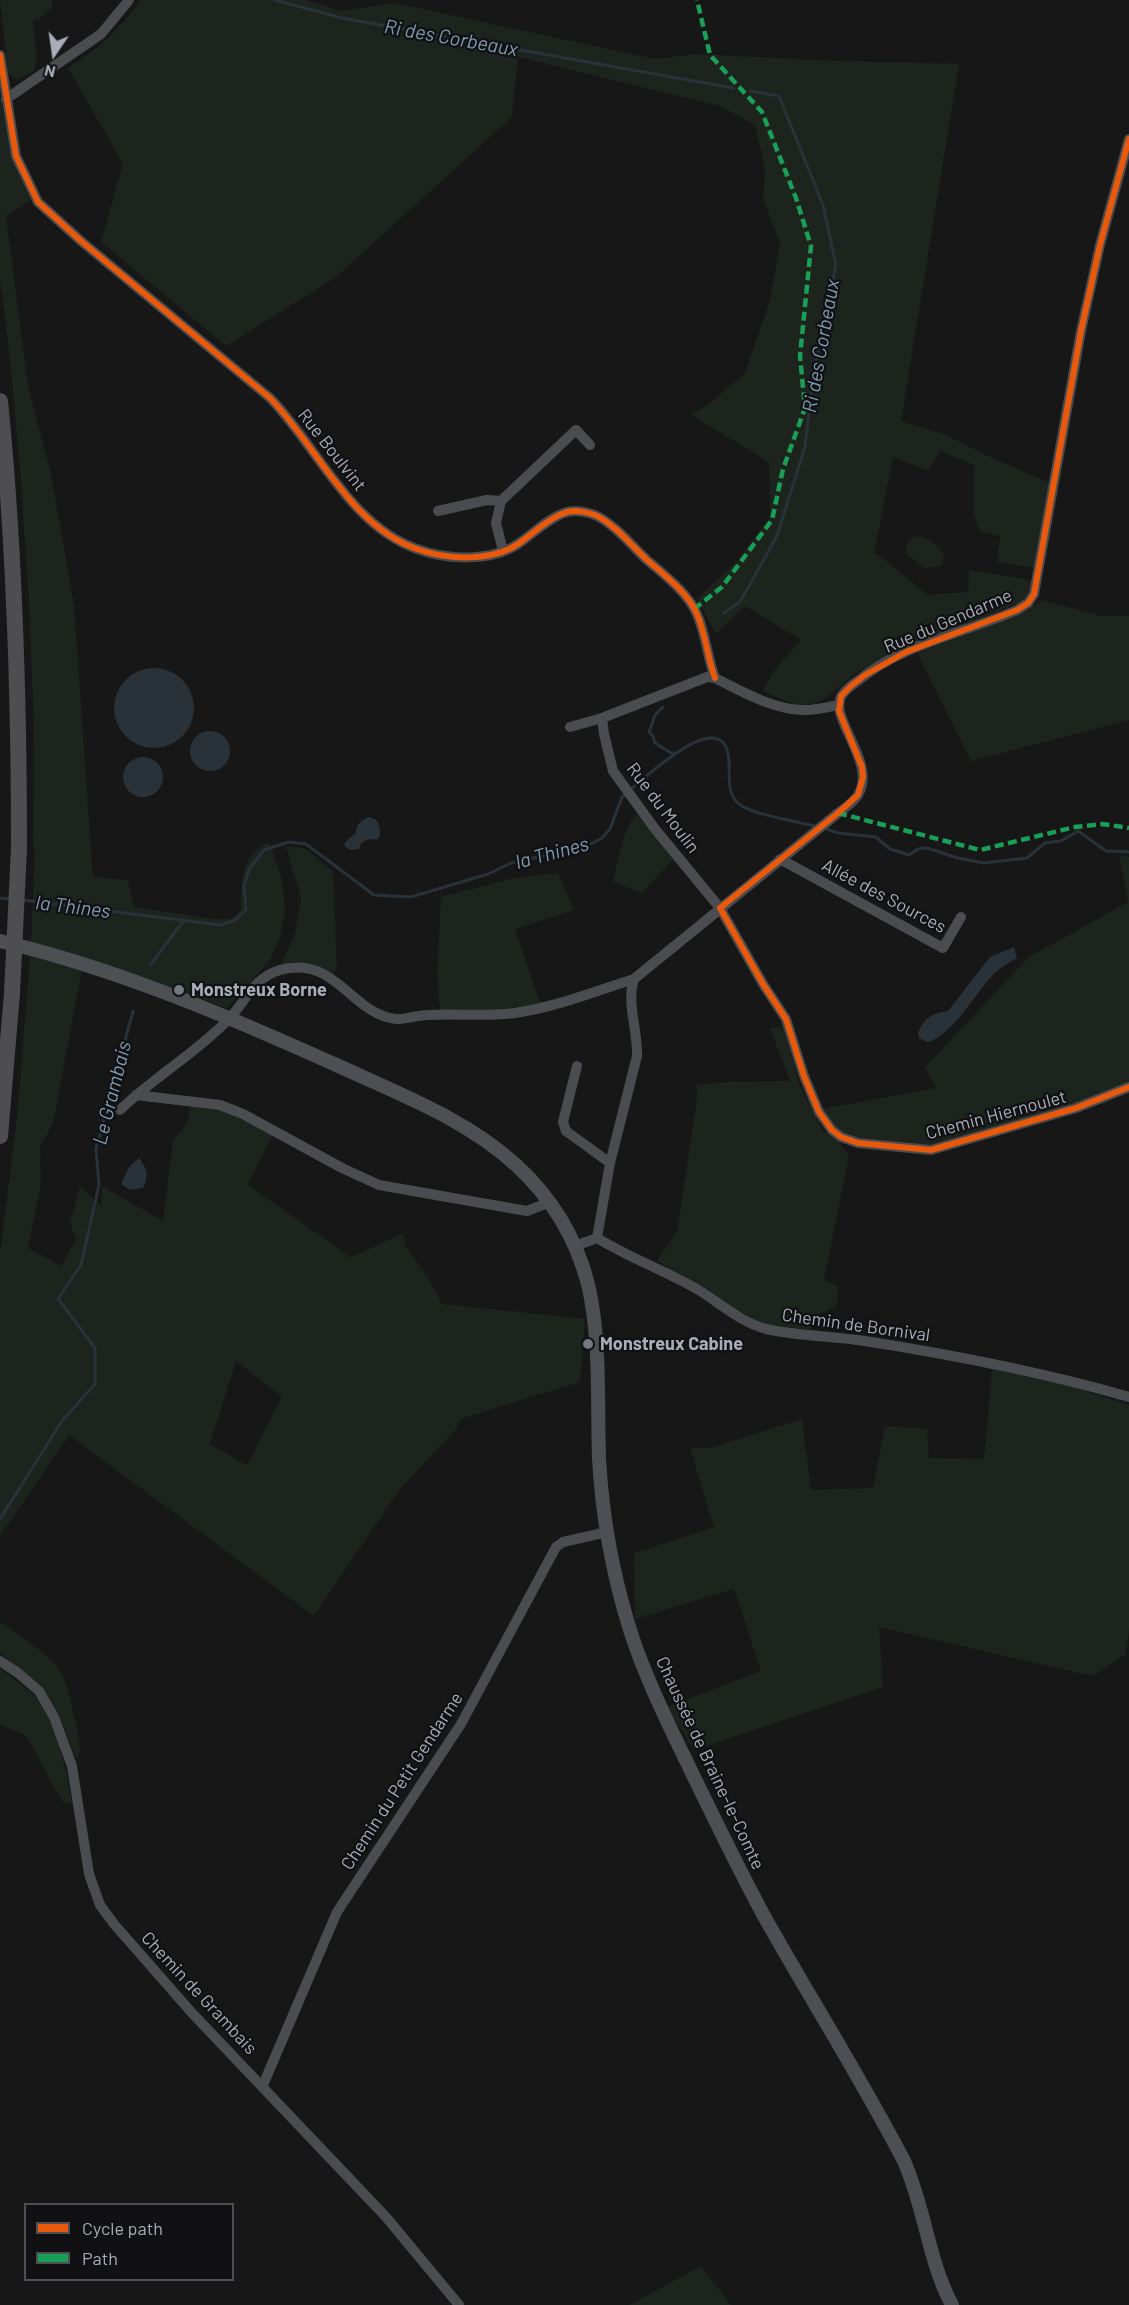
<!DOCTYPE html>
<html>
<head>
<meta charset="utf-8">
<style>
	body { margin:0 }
	#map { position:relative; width:1129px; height:2305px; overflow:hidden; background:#171717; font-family:Barlow,sans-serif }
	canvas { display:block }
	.legend { position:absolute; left:24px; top:2203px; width:210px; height:78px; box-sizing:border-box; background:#111113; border:2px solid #4d4f55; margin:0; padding:8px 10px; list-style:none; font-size:18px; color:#a8adb8 }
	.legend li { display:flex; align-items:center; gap:12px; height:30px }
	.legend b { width:30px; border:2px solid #4d4f55 }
	.north { position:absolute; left:24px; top:24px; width:60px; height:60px; -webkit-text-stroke:4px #111113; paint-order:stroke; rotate:193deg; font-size:16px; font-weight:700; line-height:24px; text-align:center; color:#a8adb8 }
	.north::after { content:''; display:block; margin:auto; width:21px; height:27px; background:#a8adb8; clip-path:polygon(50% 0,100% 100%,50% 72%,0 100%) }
</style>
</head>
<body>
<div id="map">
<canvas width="1129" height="2305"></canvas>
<ul class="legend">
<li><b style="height:8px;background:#e8590c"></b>Cycle path</li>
<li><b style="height:8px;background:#1a9f57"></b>Path</li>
</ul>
<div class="north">N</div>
</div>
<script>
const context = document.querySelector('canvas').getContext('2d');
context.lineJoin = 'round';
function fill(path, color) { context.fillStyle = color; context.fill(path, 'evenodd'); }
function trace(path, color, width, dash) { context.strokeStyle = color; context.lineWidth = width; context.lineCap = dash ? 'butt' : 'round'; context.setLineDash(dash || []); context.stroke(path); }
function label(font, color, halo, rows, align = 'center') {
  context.font = font + ' Barlow,sans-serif'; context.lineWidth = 4.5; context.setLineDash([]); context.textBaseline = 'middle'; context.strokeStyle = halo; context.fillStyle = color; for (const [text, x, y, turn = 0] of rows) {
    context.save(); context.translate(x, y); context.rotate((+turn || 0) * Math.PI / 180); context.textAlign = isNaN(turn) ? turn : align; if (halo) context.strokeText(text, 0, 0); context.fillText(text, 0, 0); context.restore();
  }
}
const green = new Path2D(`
	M0,0H52V8L39,19L33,20L37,58L34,71L17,80L8,73Z
	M141,0H308L340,11L395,3L655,59L696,54L814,60L959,64L901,421L946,435L988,456L1050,483L1036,568L997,562L1000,536L979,531L974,513V465L940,451L929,471L893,457L874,553L880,556L928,595L968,592L969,570L1024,579L1030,581L1032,587L1024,601L880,661L853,675L825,699L815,703L802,705L788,702L763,691L773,672L801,640L745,606L716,634L697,599L739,559L770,517L769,462L691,415L709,404L745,373L770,300L780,244L763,198L765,168L755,125L720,106L518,57L512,117L335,278L226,346L101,242L123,164L68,68C100,47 118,31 141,0Z
	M0,94L16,170L31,200L6,216L28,386L51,474L74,605L93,877L128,880L134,907L213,919H231L241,910C241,885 241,852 269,842L282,880L285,909L280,938L270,960L227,1008L114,967L31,944L35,852L33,845L34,724L29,603L21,481L10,359L0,278Z
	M917,536C931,539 939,544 944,557L942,566L925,568L906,554C905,545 909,539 917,536Z
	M1042,600L1102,616H1129V720L971,761L916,651L1013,617Z
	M637,814L673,859L642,893L613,882C619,862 621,829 637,814Z
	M286,846L305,848L333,871L337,968L333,974L311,964L280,966L295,934L301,898Z
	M1119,856L1129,857V1084L1067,1110L933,1147L864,1142L838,1130L822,1109L936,1088L924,1068L1029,957L1128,902Z
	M558,873L574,910L515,929L541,1005L501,1009L440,1011L437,973L441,897L514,878Z
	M30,956L82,970L53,1123L40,1147L41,1184L28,1248L61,1266L76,1239L70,1223L80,1186L101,1206L102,1186L163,1221L173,1141L187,1124L191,1104L218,1108L273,1134L248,1185L351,1257L404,1233L405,1245L429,1279L442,1304L585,1319L580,1382L460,1419L456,1429L399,1490L314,1616L69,1435L0,1536V1255L17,1119ZM236,1361L282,1397L247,1465L210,1444Z
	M784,1027L799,1084L823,1131L837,1139L849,1156L824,1280L838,1287L837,1305L810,1320L812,1330L762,1324L742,1315L657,1261L677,1232L697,1099V1085L728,1082L790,1081L770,1028Z
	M992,1369L1066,1385L1129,1405V1631L1125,1655L1092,1676L879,1627L883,1687L694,1750L667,1707L761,1671L734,1589L635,1619L634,1553L714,1527L690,1448H710L802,1419L811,1490L873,1488L885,1426L927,1429L929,1458L984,1459Z
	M0,1622C15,1632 53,1657 61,1672C69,1687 71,1705 75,1721C78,1733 82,1746 78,1757H75L59,1715L42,1687L0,1653Z
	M0,1669C12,1678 26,1686 36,1698C59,1727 65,1767 72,1802L64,1804L26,1736L0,1724Z
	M701,2266L731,2305H629Z`);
const water = new Path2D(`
	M114 708a40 40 0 1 1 80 0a40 40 0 1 1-80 0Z
	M190 751a20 20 0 1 1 40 0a20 20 0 1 1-40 0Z
	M123 777a20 20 0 1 1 40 0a20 20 0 1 1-40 0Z
	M369,817C379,819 380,825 380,835L378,839L366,840L361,843L359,849L351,850L344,846L346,841L356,833C356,824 361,820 369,817Z
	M1014,947L1017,958C1010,962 1003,966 997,971C976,990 955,1034 928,1042L919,1038L918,1033C924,1018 932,1013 948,1011L990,957Z
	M139,1158C148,1170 149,1175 143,1188L130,1190L121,1184L129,1167Z`);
const stream = new Path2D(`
	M275,0L342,18L733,88
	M724,613L740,602L777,536L805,447L813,376L836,265L823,205L779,96L750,91
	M663,707L655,715L649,732L653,736L655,743L671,753H676
	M631,789C645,778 711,715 726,747C734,763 722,790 739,804C752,815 799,821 818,827
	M824,828L838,833L876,837L890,849L909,855L918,849L927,848L958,858L984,863L1027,858L1045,843L1061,841L1078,831L1106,851L1129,852
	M0,898L10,899
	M23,900L220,925L235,920L246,910L244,885L250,868L264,850L289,842L306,844L374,895L411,897L488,874L511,863L584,847L601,839L610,829L622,797L626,794
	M151,964L184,920
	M0,1519L62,1421L95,1384V1348L58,1299L81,1265L99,1185L96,1149L133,1011`);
const minor = new Path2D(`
	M0,55L16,156L38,202L81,241L270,398C317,446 350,526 417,549C447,560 491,562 518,544C533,534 547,519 564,513C574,509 590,512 599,517C617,527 631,545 646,559C664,575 686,591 696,612C706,633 707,657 715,678
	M6,99L101,34L129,0
	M438,511L487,500L501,501
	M503,551L496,523L501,501L576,430L590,445
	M602,718L604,734L613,771L655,829L720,908L763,984L786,1019L804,1076L819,1112L832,1130L841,1137L858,1143L931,1150L1076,1108L1129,1087
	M570,727L602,718L707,677L715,678C741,691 772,709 802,710C814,711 827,707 839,705
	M780,859L943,948L961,917
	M577,1066L563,1122L566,1131L610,1163
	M136,1095L220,1105L243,1114L342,1168L379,1185L527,1211L550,1202
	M120,1110C154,1077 196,1053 229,1019C246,1001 253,978 280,970C336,954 352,1016 397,1019C407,1019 418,1015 429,1015C457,1013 487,1017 515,1013C556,1007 596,991 634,979
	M597,1238L610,1163L637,1056C638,1030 626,1003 634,979L838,813C845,808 854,802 858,795C878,762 827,718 842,695C846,689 853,684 859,680C904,643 965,633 1017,610L1028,603L1034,594L1081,331L1100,245L1129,139
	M597,1238C628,1257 663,1270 695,1288C718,1301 739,1322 766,1329C798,1336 833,1336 865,1341C954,1355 1043,1372 1129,1397
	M575,1246L597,1238
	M0,1661L18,1673L39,1691L54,1717L72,1766L89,1874L100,1905L114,1924L192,2013L386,2217L459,2305
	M263,2085L337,1912L461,1724L556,1547L563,1542L607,1532`);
const major = new Path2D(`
	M0,941C119,969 232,1018 343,1068C402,1095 467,1120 516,1165C551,1197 576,1238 588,1284C601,1340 597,1401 599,1458C602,1516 613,1575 630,1630C646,1680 670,1727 693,1775C716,1822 739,1870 764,1916C810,1998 861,2078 904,2161C925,2208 928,2260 952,2305`);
const highway = new Path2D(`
	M0,401C15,550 19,698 19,848
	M0,1136L12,993`);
const highwayBridge = new Path2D(`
	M12,993L19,848`);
const quiet = new Path2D(`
	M694,609L722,587L772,520L783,469L805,408L800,356L811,246L796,198L762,112L710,55L697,0
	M838,813L980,850L1075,827L1103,824L1129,828`);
const cycleway = new Path2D(`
	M0,55L16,156L38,202L81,241L270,398C317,446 350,526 417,549C447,560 491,562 518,544C533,534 547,519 564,513C574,509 590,512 599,517C617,527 631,545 646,559C664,575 686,591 696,612C706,633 707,657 715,678
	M1129,139L1100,245L1081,331L1034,594L1028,603L1017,610L906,652L865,675L851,686L841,696L839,711L862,767L863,777L858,795L838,813L720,908L763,984L786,1019L804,1076L819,1112L832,1130L841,1137L858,1143L931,1150L1076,1108L1129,1087`);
const markers = [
	[179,990,6,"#757880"],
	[588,1344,6,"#757880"]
];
const streetNames = [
	["Rue Boulvint",332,450,52],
	["Rue du Gendarme",948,621,-23],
	["Rue du Moulin",663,808,53],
	["Allée des Sources",884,896,28],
	["Chemin Hiernoulet",996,1115,-15],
	["Chemin de Bornival",856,1325,8],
	["Chaussée de Braine-le-Comte",710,1763,65],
	["Chemin du Petit Gendarme",402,1781,-57],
	["Chemin de Grambais",199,1993,47]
];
const poiNames = [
	["Monstreux Borne",191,990],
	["Monstreux Cabine",600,1344]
];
const waterNames = [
	["Ri des Corbeaux",451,38,10],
	["Ri des Corbeaux",821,346,-80],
	["la Thines",552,853,-15],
	["la Thines",73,907,7],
	["Le Grambais",112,1093,-76]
];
fill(green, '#1d241e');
fill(water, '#2a3239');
trace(stream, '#2a3239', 3);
trace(minor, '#4b4c50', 10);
trace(major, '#4d4f52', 14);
trace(highway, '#4e4e51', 16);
trace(highwayBridge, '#4e4e51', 16);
trace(quiet, '#1a9f57', 4.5, [9, 4.5]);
trace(cycleway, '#e8590c', 6);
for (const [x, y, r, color] of markers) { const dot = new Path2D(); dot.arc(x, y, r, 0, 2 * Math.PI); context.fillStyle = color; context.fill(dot); trace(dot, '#111113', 2); }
label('18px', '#a8adb8', '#111113', streetNames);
label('bold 18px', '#a8adb8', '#111113', poiNames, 'left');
label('italic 20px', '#7f9bb3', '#111113', waterNames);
</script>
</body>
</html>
